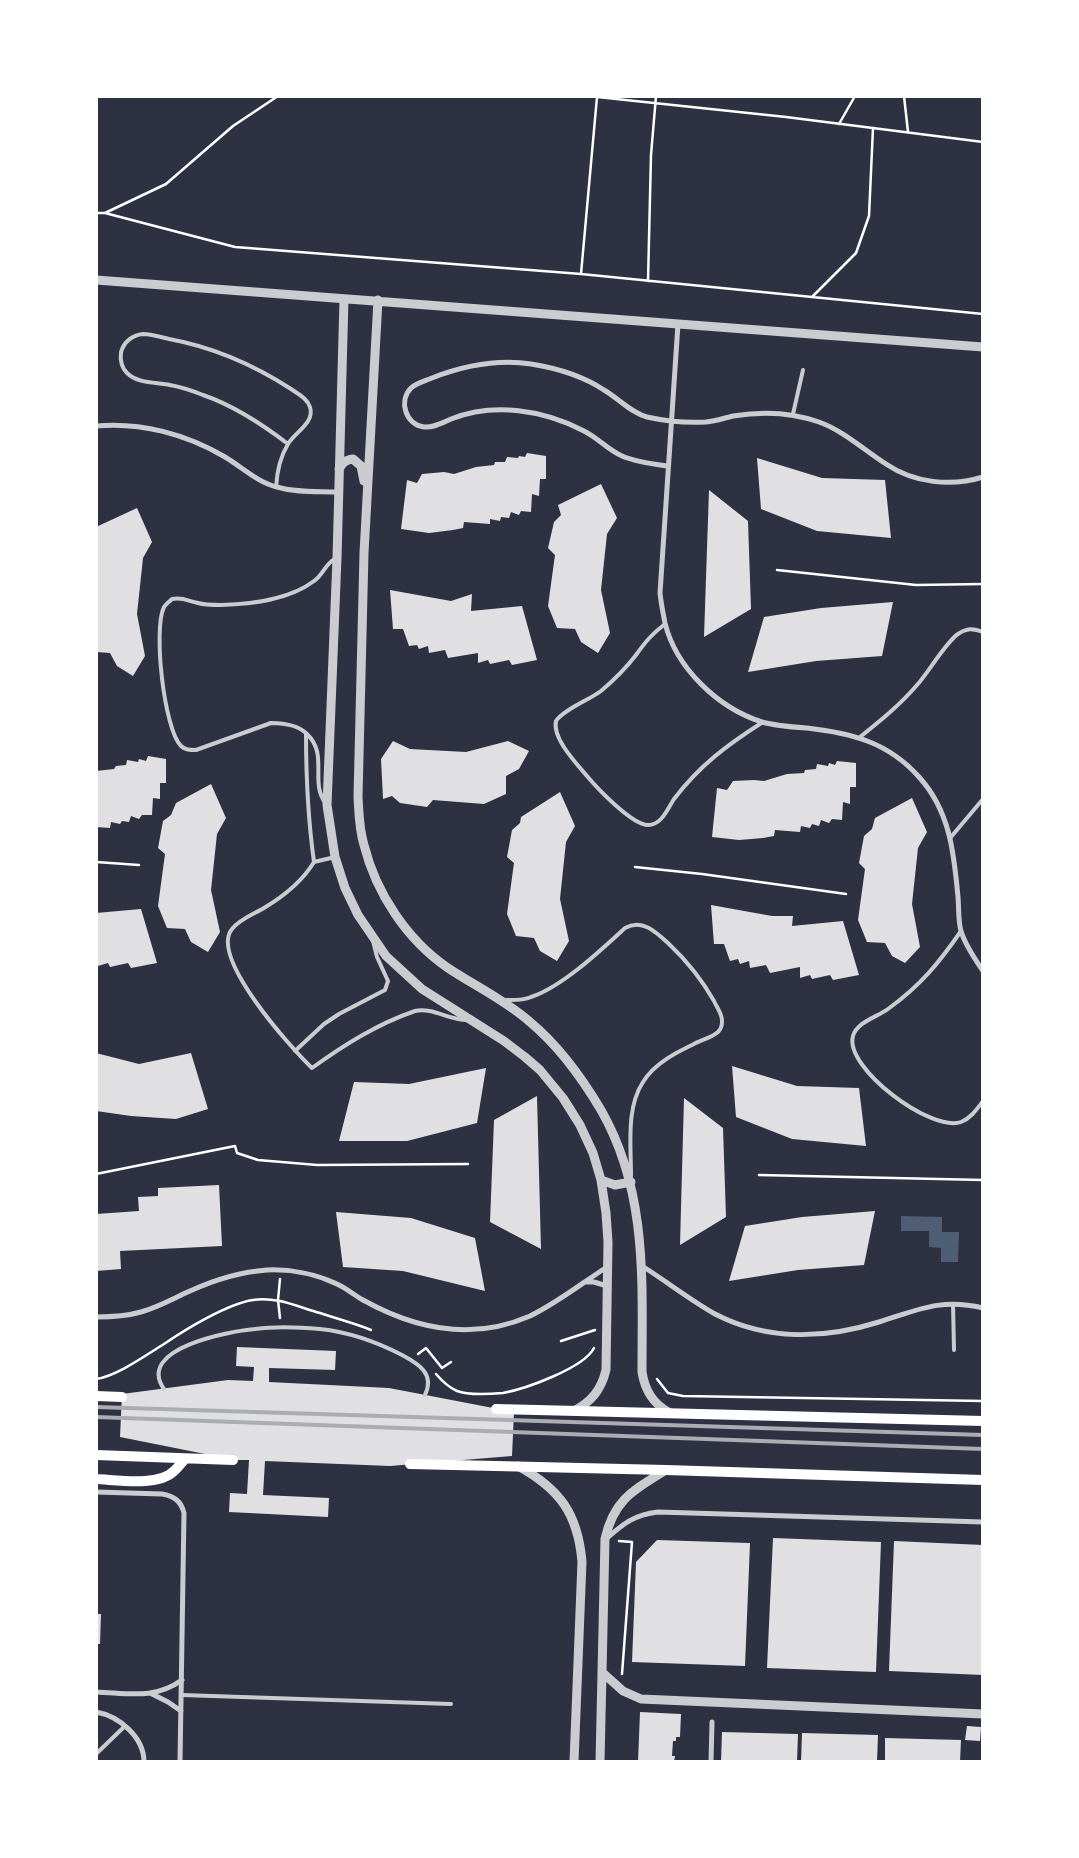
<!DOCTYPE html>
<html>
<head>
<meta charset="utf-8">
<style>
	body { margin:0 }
	#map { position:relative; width:1079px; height:1858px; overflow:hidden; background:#2d3142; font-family:"PT Sans Narrow",sans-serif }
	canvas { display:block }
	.frame { position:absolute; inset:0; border:98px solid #fff; pointer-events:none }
</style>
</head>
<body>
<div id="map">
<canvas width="1079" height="1858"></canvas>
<div class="frame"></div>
</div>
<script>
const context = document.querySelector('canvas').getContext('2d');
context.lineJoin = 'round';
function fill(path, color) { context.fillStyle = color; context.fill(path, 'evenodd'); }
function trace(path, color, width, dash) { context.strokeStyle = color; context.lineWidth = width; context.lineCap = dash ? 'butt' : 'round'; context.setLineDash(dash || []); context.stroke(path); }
const water = new Path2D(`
	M901,1216L942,1217V1232H959L958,1262H941V1248L929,1247V1231H901Z`);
const building = new Path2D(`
	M527,453L546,456V479H540L539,496L532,494L531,512L521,511L519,515L511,512L509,518L501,517L500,521L490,519V524L464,522L463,528L453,530L429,533L401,529L407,480L417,483L422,474L444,472L454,474L476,467L494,465L495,462H505L507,457L518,458L519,456L525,457Z
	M757,458L822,478L885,480L891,538L817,531L761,509Z
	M601,484L617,518L607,534L601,590L610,633L598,653L581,642L575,629L557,628L548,606L555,555L548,548L554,522L561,515L558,505Z
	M709,490L748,521L751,609L704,637Z
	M137,508L152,542L143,558L137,614L145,656L133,676L117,666L110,653L96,652V527Z
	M390,590L451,601L472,594L471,611L522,606L537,660L512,665L509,660L490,664L488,660L478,663V653L448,658L445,650L429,653L428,646L419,649L417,645L409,646L403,629H393Z
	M893,602L882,656L816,661L748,672L764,617L821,608Z
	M393,741L410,749L466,752L508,741L529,751L519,769L506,776V794L484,804L433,800L427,807L400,803L392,796L383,799L381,759Z
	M148,756L166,759V783H160V799L153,798L152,815H142L139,819L131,816L129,822L122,821L120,824L111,822L110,828L96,827V771L114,769L116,766L126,765L127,760L138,762L139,759L146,761Z
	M837,761L856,763V787H850V804L843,802L842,820L832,819L829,823L821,820L819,826L812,824L810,828L801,826L800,832L775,830L774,836L763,838L739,840L712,837L717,788L727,790L733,781L754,780L764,781L787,774L804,773L805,770L816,769L817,764L828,766L829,763L835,765Z
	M211,784L226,818L217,834L211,890L220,932L208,952L191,942L185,929L167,928L158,906L165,854L158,848L163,821L171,815L176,803Z
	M560,792L575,826L566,842L560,899L569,941L557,961L540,951L534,938L516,936L507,914L514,863L507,857L512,830L520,823L521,817Z
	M912,798L927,832L918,848L912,904L920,947L905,963L892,956L885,943L867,942L858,920L865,869L859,863L864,836L872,829L875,818Z
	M711,905L772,916H793L792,926L843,921L859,975L833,980L830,975L812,979L810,975L800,978V967L770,973L766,965L750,968L749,961L740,964L738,959L730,961L724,944H714Z
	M141,909L157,963L131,968L128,963L110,967L108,963L98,966L96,913Z
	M96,1053L139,1064L191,1053L208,1109L176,1119L131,1116L96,1111Z
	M732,1066L797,1086L859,1088L866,1146L792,1139L736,1117Z
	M486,1068L477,1123L407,1141H339L354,1082L409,1084Z
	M537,1096L541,1249L490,1222L494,1120Z
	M684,1098L723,1128L726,1217L680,1245Z
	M219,1185L222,1246L120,1251L121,1269L96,1271V1214L139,1211L138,1197L158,1196V1188Z
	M875,1211L864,1265L798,1270L729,1281L745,1226L802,1217Z
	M336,1212L411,1218L475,1238L485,1291L403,1271L343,1267Z
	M237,1347L336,1351L335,1370L269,1368V1382L389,1388L514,1412L512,1456L390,1466L265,1461L263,1495L329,1498L328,1517L229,1512L230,1493L247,1494L249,1460H235L120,1437L122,1394L228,1380L253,1381L254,1367L236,1366Z
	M773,1538L881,1542L876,1672L767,1668Z
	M657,1540L750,1543L745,1666L632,1662L636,1562Z
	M894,1541L983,1545V1675L889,1671Z
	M96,1614H101L100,1644H96Z
	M640,1712L681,1714L680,1737H676V1741H673L672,1756H675L674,1762H638Z
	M967,1726L981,1727L980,1741L965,1740Z
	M722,1732L798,1734L797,1762H721Z
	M802,1733L878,1735L877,1762H801Z
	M885,1738L961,1740L960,1762H885Z`);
const path = new Path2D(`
	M588,96L786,117L983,142
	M904,96L908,132
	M839,124L855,96
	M96,213H105L166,184L233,126L278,96
	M105,213L235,247L581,274L983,314
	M581,274L597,97
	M648,281L651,155L656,96
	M812,297L856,253L869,216L873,128
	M777,570L916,585L983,584
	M96,862L139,865
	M635,867L702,874L846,894
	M96,1174L235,1146L237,1153L258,1160L317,1165L468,1164
	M759,1175L983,1180
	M280,1279L278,1300L280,1318
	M561,1341L595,1330
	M418,1354L426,1348L442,1368L451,1362
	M436,1374C442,1381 448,1387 457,1391C467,1395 491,1394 503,1393C525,1389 584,1368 594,1348
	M96,1379C117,1376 146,1355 164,1344C186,1329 227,1304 253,1300C276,1296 298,1307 320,1313C337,1319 354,1323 371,1330
	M657,1379L668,1393L683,1396L983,1401
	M619,1541L632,1542L622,1674`);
const service = new Path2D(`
	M793,414L803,370
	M276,487C277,472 280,457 288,444C295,432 315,423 310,407C307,398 298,394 291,389C254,365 213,347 169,339C161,337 151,334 143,334C132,335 124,342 121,352C120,360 122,368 127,373C138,384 157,382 170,385C181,387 193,391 203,395C235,406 262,424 288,444
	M665,624C652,634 646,641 636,655C626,668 614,680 601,691C589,700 563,710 556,721C552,738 576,763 587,776C597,788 632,825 648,825C662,825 668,808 674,799C700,765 727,745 763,722
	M306,733C306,777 308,819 314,862
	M860,737C880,721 900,705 917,685C928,673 946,642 958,634C967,628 973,628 983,632
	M326,804C309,782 329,755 307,734C298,725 285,723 271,723L196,750C190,750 185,750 181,746C164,729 153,629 164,607C166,604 169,602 172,599C183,597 188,601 198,603C205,605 214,605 221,605C252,604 289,600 314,581C323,575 325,564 335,559
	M951,837L983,799
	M335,857L314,862C302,882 284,896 264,908C254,914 240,919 232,929C209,957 291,1048 312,1068C344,1045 377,1024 415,1011C433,1007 450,1021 468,1020
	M961,931C939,963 920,986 888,1009C877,1017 857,1022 853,1036C844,1068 932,1133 961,1122C971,1118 977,1109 983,1101
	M503,1000C513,1000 522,1001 531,997C562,987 601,950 625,928C643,918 657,933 670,945C688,962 702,980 714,1001C717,1008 723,1015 722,1022C722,1026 720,1030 718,1032C711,1038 701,1040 694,1044C675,1053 654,1064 643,1082C626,1108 631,1145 631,1175
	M295,1051L324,1024L339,1014L385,990L388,981L377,957L373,941
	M953,1304L954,1350
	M164,1389C135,1348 231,1331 255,1329C276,1326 299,1327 320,1329C348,1332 377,1342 402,1355C419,1364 435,1374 425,1395
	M182,1695L451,1704
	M96,1754L125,1726`);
const minor = new Path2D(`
	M678,324L660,593C661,603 663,613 665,623C676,668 718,708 762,722C776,726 792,727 807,728C851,733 888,742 919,777C950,811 954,853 958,897C959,908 958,921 961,931C965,945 975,959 983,971
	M96,426C141,422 186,434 225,457C242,467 257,482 277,487C297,493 318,491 338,492
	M667,466C652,464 636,462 622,456C608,450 598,438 584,431C544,410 494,402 451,419C442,423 433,428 424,427C406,425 398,401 411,388C416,383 425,381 432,378C463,366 497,359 531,364C556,368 583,376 604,390C618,398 631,413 647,417C665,421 688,423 706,422C716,421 724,418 733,416C763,411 791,412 819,422C844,431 864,450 886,464C914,483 951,487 983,477
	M642,1266C666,1281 690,1300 715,1314C767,1341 825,1339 879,1322C918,1310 940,1298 983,1308
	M585,1282H594L607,1286
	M96,1317C111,1317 127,1316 141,1312C159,1307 174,1298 190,1291C214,1280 240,1272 267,1270C290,1269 316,1274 337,1284C346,1288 354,1295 363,1300C415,1329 473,1341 530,1316C557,1303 582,1283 607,1267
	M96,1492L162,1494C174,1496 181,1501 184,1513L180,1762
	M606,1539C624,1523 634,1515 658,1512L983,1522
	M96,1692C128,1693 154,1700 182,1680
	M152,1694L168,1702L181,1711
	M96,1712C119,1716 144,1737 144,1762
	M711,1762L712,1722`);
const tertiary = new Path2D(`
	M96,280L983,347
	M344,299L337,558L327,805L335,857L345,888L358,915L386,956L422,989L504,1041L525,1057L540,1070L563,1098L580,1125L593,1153L601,1180L606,1213L608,1242L606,1370C601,1390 592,1401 574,1411
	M378,300L364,553L358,797C359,813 359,829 364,845C376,893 407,940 448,968C475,986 505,1000 530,1022C559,1046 582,1078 601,1110C648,1192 642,1281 642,1372C645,1391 653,1404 670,1413
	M339,469C343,463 345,460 353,459L361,466L364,481
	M601,1180L615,1185L631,1182
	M518,1466C560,1489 578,1514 582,1562L574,1762
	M603,1673L623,1691L641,1699L983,1714
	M600,1762L605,1539C614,1499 634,1490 666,1470`);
const secondary = new Path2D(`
	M96,1396L122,1397
	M496,1409L983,1421
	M96,1455L233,1460
	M410,1464L666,1470L983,1480
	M96,1479C118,1480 158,1487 174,1471C178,1468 181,1463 185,1459`);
const rail = new Path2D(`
	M96,1407L983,1435
	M96,1417L983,1449`);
fill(water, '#4f5d75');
fill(building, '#e0e0e3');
trace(path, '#fff', 2.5);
trace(service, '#caccd0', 4);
trace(minor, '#caccd0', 5);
trace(tertiary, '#caccd0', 9);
trace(secondary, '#fff', 10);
trace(rail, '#abadb3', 4);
</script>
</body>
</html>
